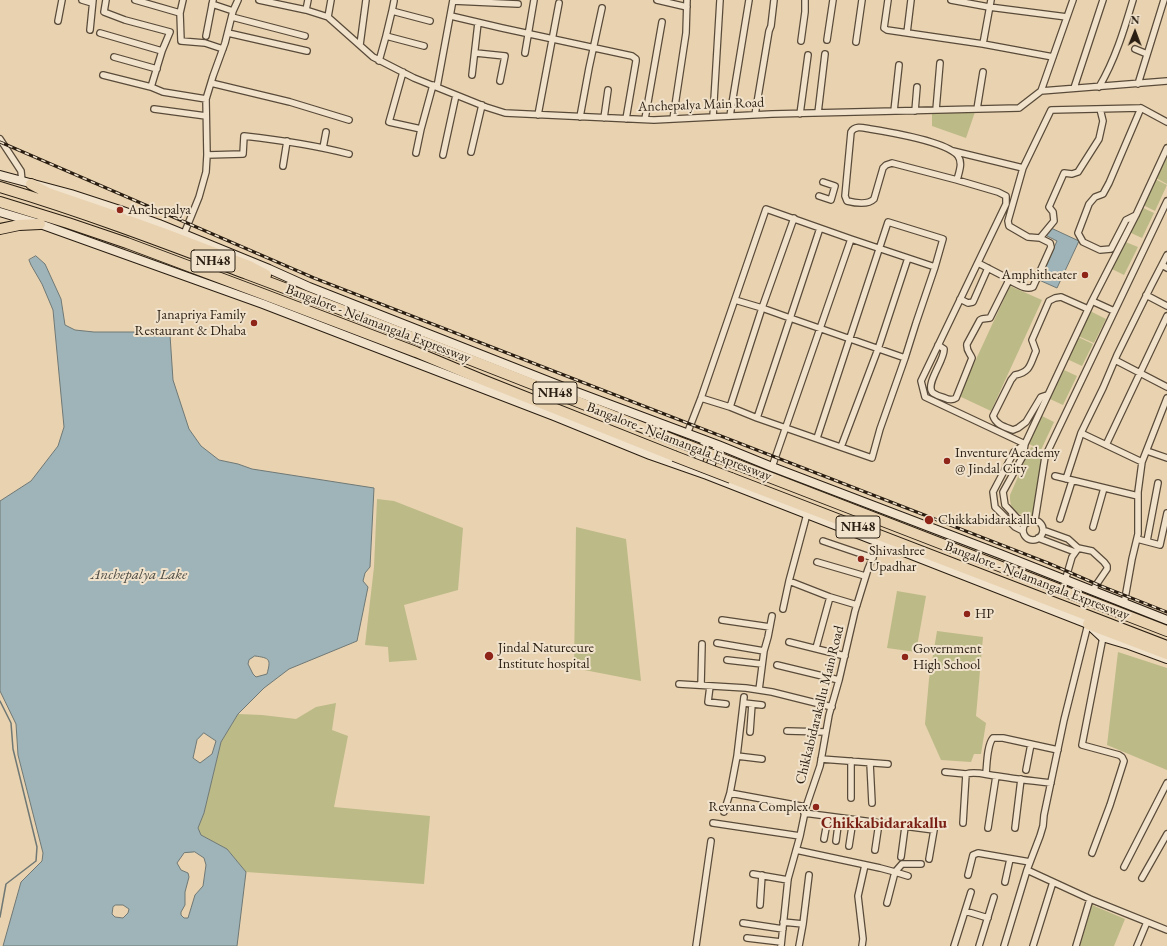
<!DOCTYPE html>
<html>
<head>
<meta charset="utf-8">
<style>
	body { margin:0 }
	#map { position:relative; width:1167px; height:946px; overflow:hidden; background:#e9d2b0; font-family:"EB Garamond",serif }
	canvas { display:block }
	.north { position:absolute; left:1115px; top:12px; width:40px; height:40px; -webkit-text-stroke:3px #f1e2cc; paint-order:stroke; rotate:1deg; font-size:11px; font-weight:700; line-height:16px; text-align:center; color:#291e11 }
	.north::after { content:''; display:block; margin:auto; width:14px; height:18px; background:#291e11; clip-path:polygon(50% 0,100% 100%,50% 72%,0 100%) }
</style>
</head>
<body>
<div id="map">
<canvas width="1167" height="946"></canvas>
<div class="north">N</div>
</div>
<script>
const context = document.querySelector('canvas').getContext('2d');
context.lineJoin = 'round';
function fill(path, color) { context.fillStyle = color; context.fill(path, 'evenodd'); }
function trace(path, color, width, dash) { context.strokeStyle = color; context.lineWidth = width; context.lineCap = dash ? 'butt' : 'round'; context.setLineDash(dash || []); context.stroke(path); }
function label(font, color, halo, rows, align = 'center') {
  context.font = font + ' "EB Garamond",serif'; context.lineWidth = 4; context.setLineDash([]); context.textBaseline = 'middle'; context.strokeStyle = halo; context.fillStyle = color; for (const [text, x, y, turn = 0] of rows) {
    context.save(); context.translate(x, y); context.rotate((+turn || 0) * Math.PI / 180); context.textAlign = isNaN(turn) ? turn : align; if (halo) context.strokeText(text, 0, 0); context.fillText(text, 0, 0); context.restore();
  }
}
const green = new Path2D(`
	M975,112L966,138L932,126V113Z
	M1167,155V184L1156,178Z
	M1155,179L1167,185L1155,211L1143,205Z
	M1141,207L1154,213L1142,238L1129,232Z
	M1123,241L1138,247L1124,275L1110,268Z
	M1010,286L1042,300L991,411L959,396Z
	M1090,311L1106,319L1094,343L1078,336Z
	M1078,337L1093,344L1082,366L1067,359Z
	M1064,370L1077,376L1063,405L1050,399Z
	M1040,415L1054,422L1041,450L1027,443Z
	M1031,447L1044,452L1041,460L1034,519C1020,514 1009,513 1010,495Z
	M377,499L394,501L463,528L458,590L404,605L417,660L389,662L388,647L365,645L374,567Z
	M576,527L626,539L641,681L574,668Z
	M897,591L926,596L916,652L887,648Z
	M937,631L983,637L976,716L986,723L981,754H974L971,762L941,760L925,724L929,679Z
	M1118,652L1167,668V770L1107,745Z
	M336,703L332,730L348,736L334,807L430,816L424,884L246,872L227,849L201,835L198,828L204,813L221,742L238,714L262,715L296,719L316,707Z
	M1092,905L1125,919L1114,946H1080Z`);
const water = new Path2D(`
	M1051,228L1079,241L1057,288L1039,280L1057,241L1047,236Z
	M36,256L45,264L61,299L65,325L75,330L94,332H165L170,335L173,380L189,429L201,446L219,460L238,464L252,469L374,488L370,567L365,573L363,581L368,587L357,641L289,669L264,688L238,714L221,742L204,813L198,828L201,835L227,849L246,872L237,946H3L21,882L42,861L43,853L18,755L16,724L0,691V501L31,481L58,446L64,427L53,310L42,284L31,265L29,260ZM255,656C270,658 271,659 267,674L256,677L253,674L248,664L249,660ZM204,733L216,741L212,754L200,763L193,758L197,740ZM195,852L204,858L206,865L203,886L195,895L188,918H184L181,915V912L185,905V892L189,877L188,873L181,870L177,863L184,853ZM116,905H123L129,909L128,913L123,918L115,917L112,914L113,907Z`);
const stream = new Path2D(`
	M0,701L11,723L13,749L37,847L36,861L6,884L0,917`);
const street = new Path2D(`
	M82,0L92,3
	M106,0L104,12L125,20L170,32L162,51L151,87
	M135,0L180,13
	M183,0L180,13L181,41L205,43L223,49
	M259,0L306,10L328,17L373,57L414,78L486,107L505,113L654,120L772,114L1019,108L1041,91L1167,81
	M657,0L687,7
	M888,0L884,28L887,30L983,44
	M951,0L989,7L1067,17
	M991,0L983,44L1053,57
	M453,1L518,4
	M212,4L233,11
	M306,10L308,0
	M392,11L394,1
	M451,16L502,28L632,56L636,59V61L626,119
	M232,17L305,36
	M328,17L331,0
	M58,21L62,0
	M90,30L93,0
	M100,33L162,51
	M228,33L307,51
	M907,33L911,0
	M206,36L213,0
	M827,40L833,0
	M801,41L805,12V0
	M856,42L862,0
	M360,45L366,0
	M424,46L386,36L392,11L430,21
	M1135,49L1147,54
	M476,53L505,56L500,81
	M525,53L534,0
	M114,57L157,69
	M379,61L386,36
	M403,72L389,122L421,129
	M103,75L151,87L163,92L206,99
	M472,75L478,23
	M211,83L290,102L349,120
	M1138,84L1164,0
	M437,87L453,0
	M1099,87C1115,60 1124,30 1133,0
	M1074,88L1103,0
	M1041,91L1073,0
	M154,109L206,116
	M977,109L983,72
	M1100,109L1103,121L1099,139L1078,172L1072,174L1064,173L1049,207L1053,212L1054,221L1040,238L1028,237L1009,226L1008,221L1023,168L1051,110L1141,108L1167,122
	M936,110L940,63
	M894,111L899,65
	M915,111L917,87
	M818,113L825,54
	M800,114L808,55
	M538,115L559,3
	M755,115L769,31L771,26L774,0
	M730,116L749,0
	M580,117L589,68L602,8
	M713,117L720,0
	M604,118L608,90
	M645,119L662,22
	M673,119L686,33L687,0
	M0,139L21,171L22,181
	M323,148L326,132
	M953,151L1023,168
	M471,152L482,105
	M416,153L421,129L433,85
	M207,155L243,154L244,136C280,140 314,145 349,154
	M443,155L456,95
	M283,166L287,141
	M957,180L892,163L886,165L883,168L874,199C868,205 855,203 847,201L845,196L851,132C855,125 864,128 870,129C889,132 948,142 958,156C963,163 959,172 957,180L998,192L1006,196V204L921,381L925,397L1025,444
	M819,196L831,200L835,186L823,182
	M1136,215L1126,220L1111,249L1100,250L1083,242L1078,233L1089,204L1095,197L1103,194L1109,183L1141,108
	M184,234L199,197L206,172L207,155L206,99L213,76L225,43L233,11L238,0
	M1162,265L1167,268
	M1008,280C1016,283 1025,291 1033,287L1051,247L1050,243L1040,238
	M1146,295L1167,306
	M960,299L968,303L973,302L988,268
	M735,300L762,308L790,318L905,358
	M1092,301L1114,311
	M938,345L944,349C945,360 924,385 933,393C936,395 941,397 945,398C949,400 953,400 956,398L972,358C970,353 966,351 967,344L980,320L982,319L990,318L1008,282L1007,278L978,263
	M1115,360L1167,387
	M1047,395L1041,397L1026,422L1018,428L1013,430C1005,427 996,425 993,416L1011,380L1015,375C1031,372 1030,364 1036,351L1032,340L1049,301L1055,298L1061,297L1088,309
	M701,398L730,407L757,418L872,458L880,429L905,358L916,323L935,267L943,239L888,222L817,438
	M730,407L762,308L794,218
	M757,418L820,228
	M1081,433L1142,462
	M687,434L701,398L766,209L851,239L935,267
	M1106,445L1167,316
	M841,447L878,349L908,258
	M1147,451L1167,458
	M772,467L851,239
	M1055,476L1138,496
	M1066,479L1081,433L1103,388L1117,355L1151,286L1167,255
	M807,514L789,581L830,597L857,605
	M1060,519L1072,481
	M1035,520L1045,457L1167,201
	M1023 530a10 10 0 1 1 20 0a10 10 0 1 1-20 0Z
	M1027,523L1017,518L1005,505L1003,492L1023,456L1025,444L1092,301L1136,215L1167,148
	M1093,527L1104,488
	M1043,530L1068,539L1078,548L1092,551L1104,562L1107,566V569L1092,591
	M1023,531L1015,527L995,507L993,492L1014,452L1025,444
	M1038,538L1075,552
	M1137,539L1160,545L1167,513
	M823,541L873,558
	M1147,541L1158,483
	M817,562L865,576
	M1065,581L1072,557L1077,550
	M1124,604L1132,559L1138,534V492L1142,462L1167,398
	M783,609L789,581
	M722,620L770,627
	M789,642L845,656
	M717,643L764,651
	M816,648L830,597
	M727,660L762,664
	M777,665L839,680
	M679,684L746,688L772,692L832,707
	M701,685L702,644
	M710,686L708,702L726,704
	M759,690L764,651L768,637L772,616
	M744,697L737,756L730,793L806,807
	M744,703L762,705
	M787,731L826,732
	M750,732L752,704
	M737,756L762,759
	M821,759L888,764
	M870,763L872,803
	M1026,770L1031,744
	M945,772L966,774
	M986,773C987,764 987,745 993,738H1003L1058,750
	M851,798V761
	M724,812L730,793
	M804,813L934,830L929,859
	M713,823L800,836
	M963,823L966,774C976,771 986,775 997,776C1015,779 1033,781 1051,783
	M988,828L996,776
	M1015,828L1021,779
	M824,839L828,817
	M836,841L839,818
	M849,846L853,820
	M796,850L880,868L895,872L902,864H921
	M875,850L879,823
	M1092,853L1110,805L1124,761L1122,757L1119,755L1082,745L1103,637
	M901,857L905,827
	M1124,867L1167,783
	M1027,870L1090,899L1167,930
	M753,874L788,880
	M968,875L973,855L978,853L1030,862
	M1142,878L1167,834
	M1005,882L1010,859
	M887,903L895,872L908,876
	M760,905L762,875
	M965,911L988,918
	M783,922L803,924L809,875
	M743,923L783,929
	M747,938L781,942
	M696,946L711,841
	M781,946L788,879L800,836L806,807L820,766L829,715L839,680L855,611L868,569L879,543
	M799,946L803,924
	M862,946L863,939L858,896L865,865
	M954,946L971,892
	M979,946L994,897
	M1004,946L1027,870L1040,836L1043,826L1044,815L1064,720L1088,624
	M1033,946L1053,882
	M1076,946L1090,899
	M1137,946L1147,922`);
const secondary = new Path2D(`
	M0,175L71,194L120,210L159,224L269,269L309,287L571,390L718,445L772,467L1000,554L1167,620
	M0,212L40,224L263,304L554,416L650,455L707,475L1088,624L1102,637L1129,645L1167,659
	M695,470L704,445
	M707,475L716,450`);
const highway = new Path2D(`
	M31,184L48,193L118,217L168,235L249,266L266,275
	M0,187C84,212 165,243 247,274C394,329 540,387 687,445
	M0,202L68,223L127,243L263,294L416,352L483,380L674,456
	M0,229L19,225L40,224
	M738,465L1167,631
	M731,478L1167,646
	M1088,624L1167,654`);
const rail = new Path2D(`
	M0,142L314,278L1048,563L1101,586L1167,612`);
const highwayBridge = new Path2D(`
	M687,445L738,465
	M674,456L731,478`);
const markers = [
	[120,210,4,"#8f2418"],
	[1085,275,4,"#8f2418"],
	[254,323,4,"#8f2418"],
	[947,461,4,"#8f2418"],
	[929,520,5,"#8f2418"],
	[861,559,4,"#8f2418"],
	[967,614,4,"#8f2418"],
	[489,656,5,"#8f2418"],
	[905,657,4,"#8f2418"],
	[816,807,4,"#8f2418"]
];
const shields = [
	[213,261,44],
	[555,393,44],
	[858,527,44]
];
const shieldNames = [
	["NH48",213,261],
	["NH48",555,393],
	["NH48",858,527]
];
const streetNames = [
	["Anchepalya Main Road",701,105,-2],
	["Bangalore - Nelamangala Expressway",378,324,21],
	["Bangalore - Nelamangala Expressway",679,442,21],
	["Bangalore - Nelamangala Expressway",1037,581,21],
	["Chikkabidarakallu Main Road",820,705,-76]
];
const poiNames = [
	["Anchepalya",128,210],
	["Amphitheater",1077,275,"right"],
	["Janapriya Family",246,315,"right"],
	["Restaurant & Dhaba",246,331,"right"],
	["Inventure Academy",955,453],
	["@ Jindal City",955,469],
	["Chikkabidarakallu",938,520],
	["Shivashree",869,551],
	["Upadhar",869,567],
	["HP",975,614],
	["Jindal Naturecure",498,648],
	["Institute hospital",498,664],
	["Government",913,649],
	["High School",913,665],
	["Revanna Complex",808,807,"right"]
];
const waterNames = [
	["Anchepalya Lake",139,575]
];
const quarterNames = [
	["Chikkabidarakallu",884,824]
];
fill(green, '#bcba87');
fill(water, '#9eb4b8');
trace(water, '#6f7875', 1);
trace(stream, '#6f7875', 1.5);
trace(street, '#594b39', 8);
trace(secondary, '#291e11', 10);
trace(highway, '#291e11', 12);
trace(street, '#f1e2cc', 5.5);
trace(secondary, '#f1e2cc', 8);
trace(highway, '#e9d2b0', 10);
trace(rail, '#291e11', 3);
trace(rail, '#f1e2cc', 1.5, [4.5]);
trace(highwayBridge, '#291e11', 12, []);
trace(highwayBridge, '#e9d2b0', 10);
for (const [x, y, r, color] of markers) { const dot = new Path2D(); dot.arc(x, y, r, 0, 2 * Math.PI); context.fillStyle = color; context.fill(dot); trace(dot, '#f1e2cc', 1.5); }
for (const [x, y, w] of shields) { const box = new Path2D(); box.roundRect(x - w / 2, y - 11, w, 22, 3); context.fillStyle = '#f1e2cc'; context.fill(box); trace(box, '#291e11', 1); }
label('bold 13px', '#291e11', null, shieldNames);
label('14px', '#291e11', '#f1e2cc', streetNames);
label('14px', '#291e11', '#f1e2cc', poiNames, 'left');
label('italic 15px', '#4c4b43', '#f1e2cc', waterNames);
label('bold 16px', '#7a1f14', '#f1e2cc', quarterNames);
</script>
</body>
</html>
